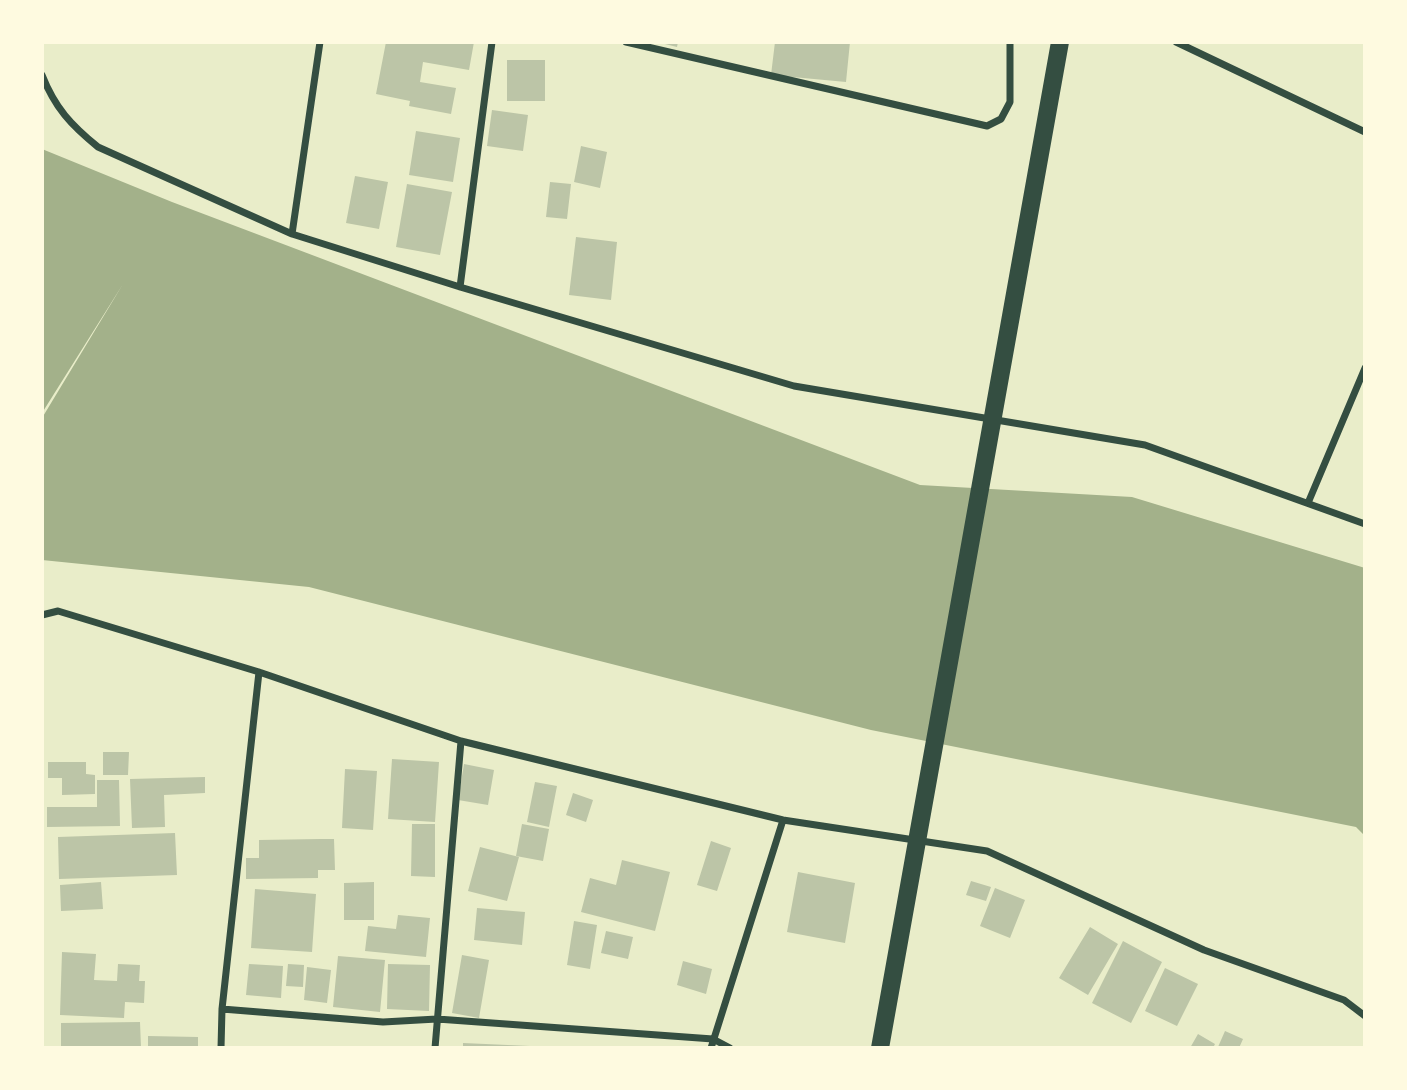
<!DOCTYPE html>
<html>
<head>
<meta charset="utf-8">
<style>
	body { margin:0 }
	#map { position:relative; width:1407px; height:1090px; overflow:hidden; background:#e9edc9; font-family:Helvetica,sans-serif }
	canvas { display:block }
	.frame { position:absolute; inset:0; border:44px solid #fefae0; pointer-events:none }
</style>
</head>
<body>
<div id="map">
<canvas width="1407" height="1090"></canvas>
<div class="frame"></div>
</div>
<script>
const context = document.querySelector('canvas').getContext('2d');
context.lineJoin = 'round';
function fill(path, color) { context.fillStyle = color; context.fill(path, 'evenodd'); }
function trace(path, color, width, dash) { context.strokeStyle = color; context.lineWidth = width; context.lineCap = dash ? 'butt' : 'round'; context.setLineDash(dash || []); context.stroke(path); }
const water = new Path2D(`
	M42,149L172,202L920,485L1132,497L1365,568V836L1356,827L871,730L309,587L42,560V418L123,284L42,413Z`);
const building = new Path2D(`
	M386,42H474L469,70L423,62L420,82L456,88L451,114L409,106L410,101L376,94Z
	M657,42H678L677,47Z
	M775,42H850L846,82L771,75Z
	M507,60H545V101H507Z
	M492,110L528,115L523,151L487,146Z
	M416,131L460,138L453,182L409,175Z
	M581,146L607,152L600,188L574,182Z
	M355,176L388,182L379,229L346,223Z
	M550,182L571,184L567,219L546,217Z
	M407,184L452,192L440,255L396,247Z
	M576,237L617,242L611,300L569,295Z
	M103,752H129L128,775H103Z
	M392,759L439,762L435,822L388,819Z
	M48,762H86V774L95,775V794L62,795V778H48Z
	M464,764L494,770L488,805L458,800Z
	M345,769L377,771L373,830L342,828Z
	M205,777V793L164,795L165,827L132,828L130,779Z
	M97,780H119L120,826L47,827V807H97Z
	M535,782L557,786L549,827L527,822Z
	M573,793L593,800L586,822L566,815Z
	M412,824H435V877L411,876Z
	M522,824L549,829L543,861L516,856Z
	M175,833L177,875L59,879L58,837Z
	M320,839H334L335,870H318V878L246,879V858H259V840Z
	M711,841L731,848L717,891L697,885Z
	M480,847L519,857L507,901L468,891Z
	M622,860L670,872L655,931L581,912L590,878L616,885Z
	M798,872L855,883L845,943L787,932Z
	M971,881L991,887L986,901L966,895Z
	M101,882L103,909L61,911L60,885Z
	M374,882V920H344V883Z
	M995,888L1025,900L1010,938L980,926Z
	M255,889L316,894L312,952L251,948Z
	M477,908L525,912L522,945L474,940Z
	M398,915L430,918L426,957L365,951L368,926L396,929Z
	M574,921L597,925L590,969L567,965Z
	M1090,927L1118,944L1088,995L1059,978Z
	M606,931L633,937L628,959L601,953Z
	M1123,941L1162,962L1131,1023L1092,1003Z
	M62,952L96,954L94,980L117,981L118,964L140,965L139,981H145L144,1003L125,1002L124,1018L60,1015Z
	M462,955L489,960L479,1018L452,1013Z
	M338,956L385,960L380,1012L333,1007Z
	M683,961L712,969L706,994L677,985Z
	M249,964L283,966L281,998L246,995Z
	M288,964L304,965L303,987L286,986Z
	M388,964L430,965L429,1011L387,1009Z
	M307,967L331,970L327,1003L304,1000Z
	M1165,968L1198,984L1177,1026L1145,1011Z
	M140,1022L141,1048H61V1023Z
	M1225,1031L1243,1039L1239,1048L1218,1047Z
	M1198,1034L1215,1044L1213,1048H1190Z
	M148,1036L198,1037V1048H148Z
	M463,1043L530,1046V1048H463Z`);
const minor = new Path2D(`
	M626,42L987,126L1001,119L1010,102V42
	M1176,42L1365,132
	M42,75C55,108 71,125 98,147L292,234L460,287L794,386L1145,445L1365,524
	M292,234L320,42
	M460,287L492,42
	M1308,503L1365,368
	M42,615L58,611L259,672L461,741L783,820L987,851L1204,950L1344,1000L1365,1016
	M222,1009L383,1022L437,1019L713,1039L730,1048
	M221,1048L222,1009L259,672
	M435,1048L461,741
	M711,1048L783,820`);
const trunk = new Path2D(`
	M880,1048L1060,42`);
fill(water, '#a3b18a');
fill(building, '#bcc5a7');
trace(minor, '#344e41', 7);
trace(trunk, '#344e41', 18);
</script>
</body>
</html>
